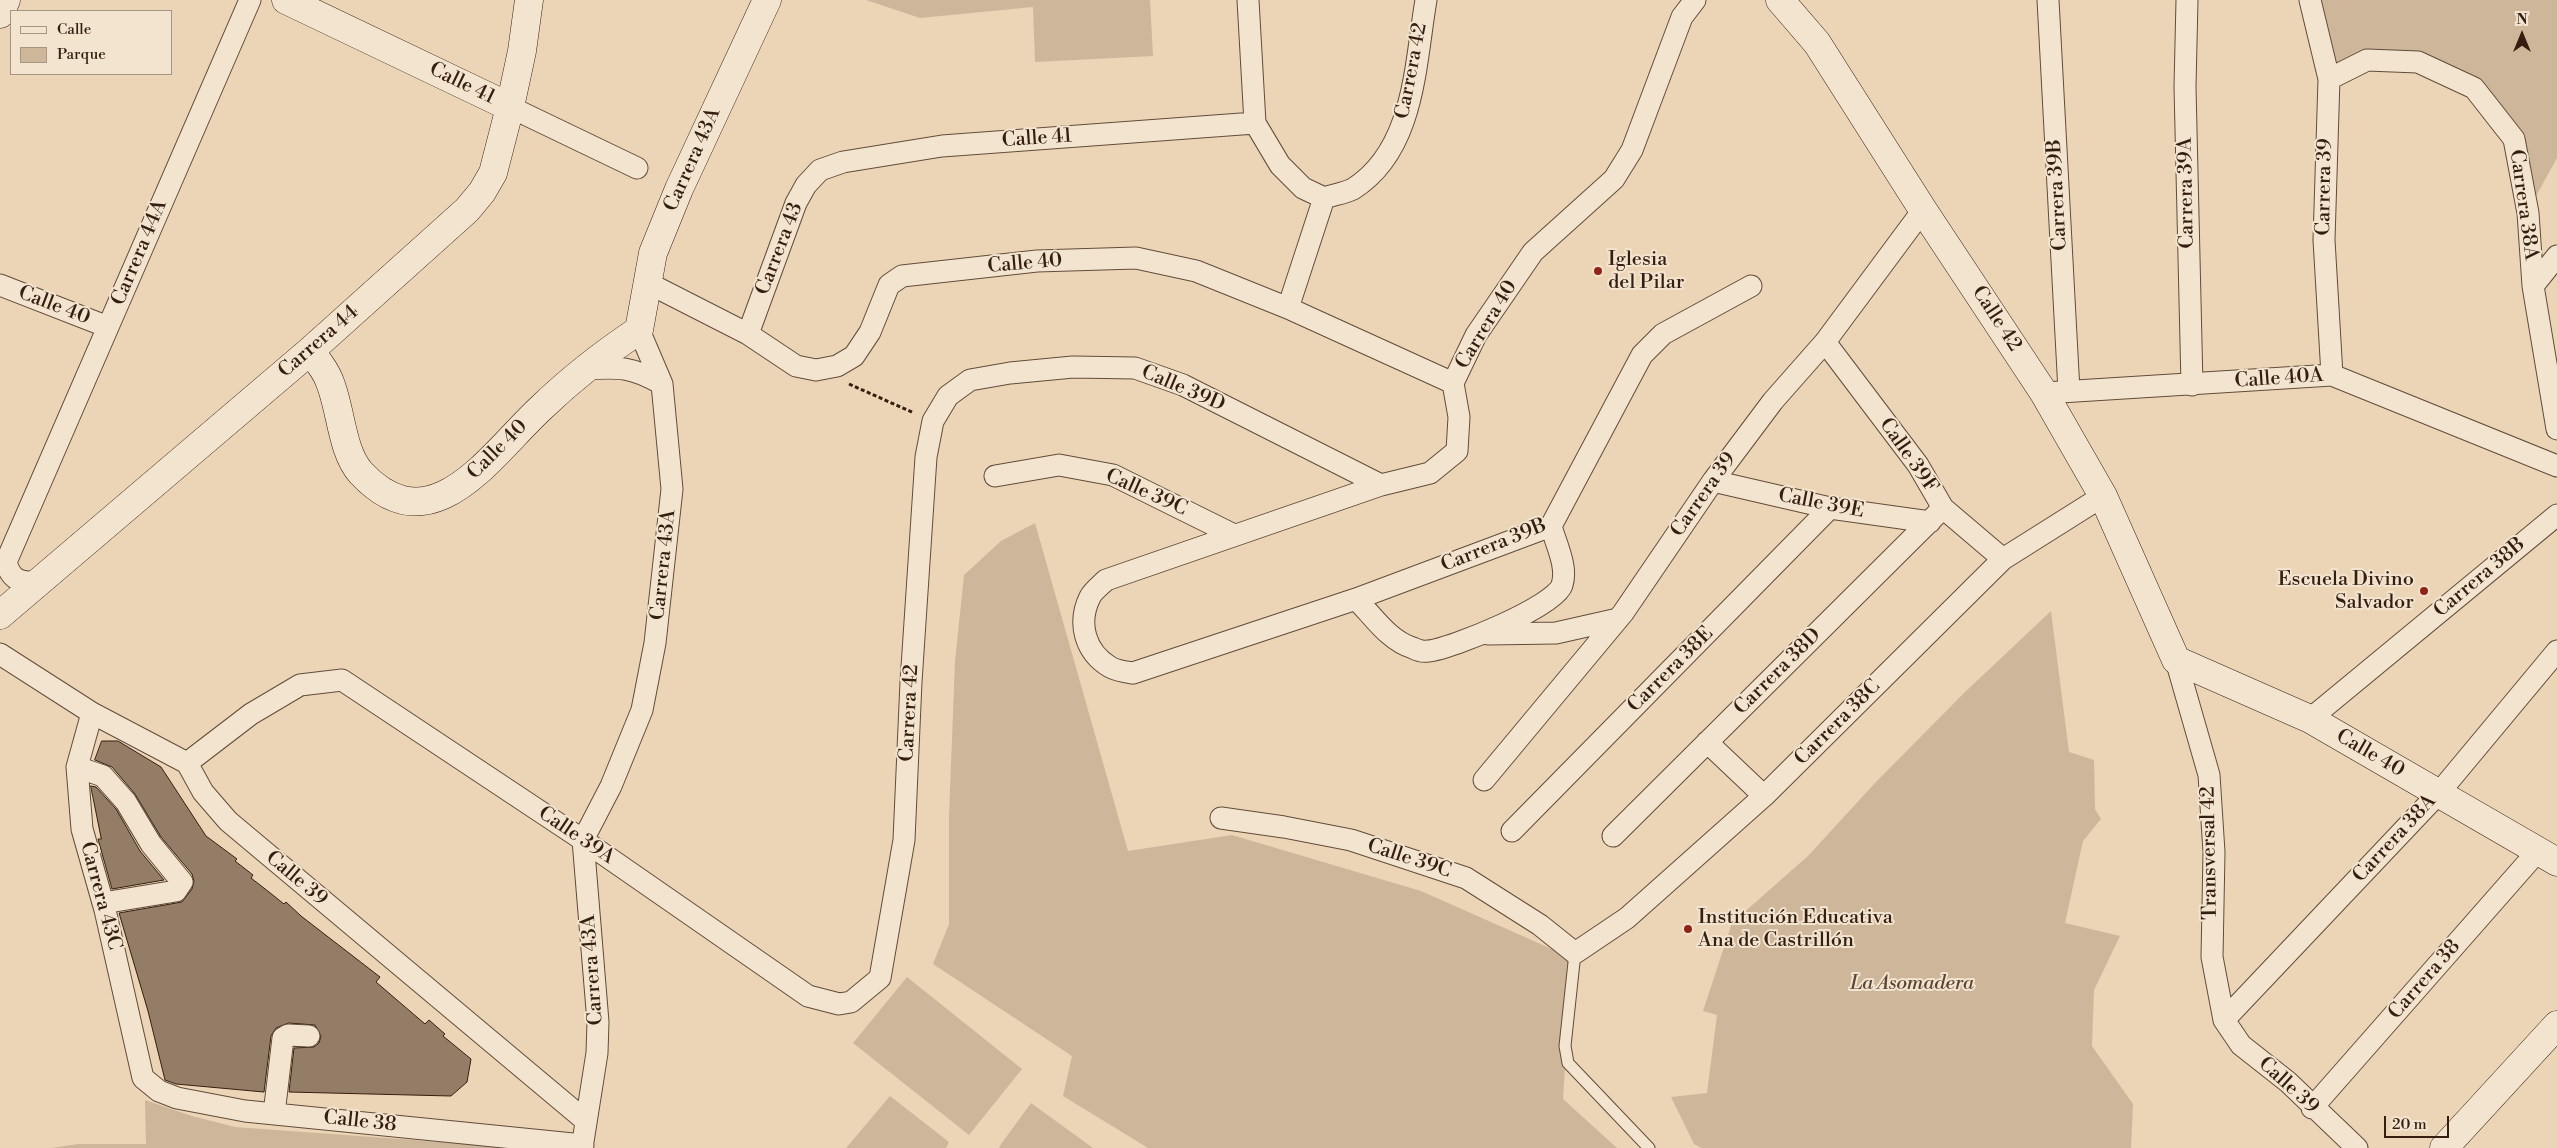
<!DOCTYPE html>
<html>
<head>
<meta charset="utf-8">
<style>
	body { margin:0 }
	#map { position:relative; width:2557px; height:1148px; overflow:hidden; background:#ecd5b6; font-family:"Libre Bodoni",serif }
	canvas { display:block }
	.legend { position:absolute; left:10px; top:10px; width:162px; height:65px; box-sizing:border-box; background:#f3e4d0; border:1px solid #a79583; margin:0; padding:6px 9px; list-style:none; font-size:15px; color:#341e0f }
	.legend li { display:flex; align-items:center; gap:10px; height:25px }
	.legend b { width:25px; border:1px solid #a79583 }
	.north { position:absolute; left:2497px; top:10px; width:50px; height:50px; -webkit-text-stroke:4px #f3e4d0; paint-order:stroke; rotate:0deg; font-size:14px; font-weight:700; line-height:20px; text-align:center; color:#341e0f }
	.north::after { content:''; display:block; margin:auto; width:18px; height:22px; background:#341e0f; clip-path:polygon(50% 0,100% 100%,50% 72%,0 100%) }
	.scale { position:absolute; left:2384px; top:1116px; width:65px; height:22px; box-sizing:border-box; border:2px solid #341e0f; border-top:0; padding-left:6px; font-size:15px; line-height:18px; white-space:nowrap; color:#341e0f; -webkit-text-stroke:4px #f3e4d0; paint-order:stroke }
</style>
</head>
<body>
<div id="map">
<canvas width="2557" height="1148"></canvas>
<ul class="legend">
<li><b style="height:6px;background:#f3e4d0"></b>Calle</li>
<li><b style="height:14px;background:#cdb69a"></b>Parque</li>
</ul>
<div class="north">N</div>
<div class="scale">20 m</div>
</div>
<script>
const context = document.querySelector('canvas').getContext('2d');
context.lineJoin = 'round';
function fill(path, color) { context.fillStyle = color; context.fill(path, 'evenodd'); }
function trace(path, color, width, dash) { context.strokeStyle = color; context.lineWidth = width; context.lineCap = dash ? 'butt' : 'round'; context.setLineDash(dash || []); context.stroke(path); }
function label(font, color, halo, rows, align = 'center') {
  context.font = font + ' "Libre Bodoni",serif'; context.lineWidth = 4; context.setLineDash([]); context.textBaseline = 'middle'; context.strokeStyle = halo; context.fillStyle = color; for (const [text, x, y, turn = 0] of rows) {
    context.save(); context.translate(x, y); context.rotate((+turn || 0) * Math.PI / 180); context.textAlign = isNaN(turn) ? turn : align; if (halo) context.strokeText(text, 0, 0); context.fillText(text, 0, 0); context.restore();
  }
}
const green = new Path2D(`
	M866,0H1150L1153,56L1035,62L1033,7L920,18Z
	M2314,0H2557V158L2530,207L2516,133L2419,55L2331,73Z
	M1035,523L1128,851L1232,835L1421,891L1572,958L1563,1099L1617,1148H1148L1063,1096L1072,1056L933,964L949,924V817L955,661L964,575L1001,541Z
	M2051,611L2069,752L2094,760L2095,809L2101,819L2083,841L2065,923L2120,936L2094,990L2092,1046L2133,1104L2131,1148H1702L1694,1144L1671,1097L1707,1093L1717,1015L1703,1011L1732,923L1808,856L1874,784L1964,693Z
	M907,977L1022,1069L969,1135L853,1043Z
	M890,1096L949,1142L946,1148H846Z
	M145,1100L192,1116L235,1127L524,1148H51L78,1144H146Z
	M1031,1103L1093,1148H1000L999,1147Z`);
const building = new Path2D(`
	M102,741H118L161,767L206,836L237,859L235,861L253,875L251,878L269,892L284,904L286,902L301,916L380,977L376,982L425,1024L429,1020L445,1034L443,1036L471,1059L467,1082L451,1096L289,1092L294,1048L314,1047L319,1043L321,1036L315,1025L289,1023L276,1028L271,1036L264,1092L176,1084L165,1080L148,1011L119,913L182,902L192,889L194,881L192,874L161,837L135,794L112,767L95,760Z
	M91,786L96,787L116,809L140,851L164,880L112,889L98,839H101Z`);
const path = new Path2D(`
	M849,384L914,413`);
const lane = new Path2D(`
	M1575,953L1565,1046L1568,1063L1649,1148`);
const street = new Path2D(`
	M1248,0L1255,123L1280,165L1303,188L1324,198
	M1695,0L1682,17L1632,150L1614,179L1533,252L1476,335L1453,383L1459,417L1457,451L1430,473L1381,485L1106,580C1101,585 1093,591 1090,597C1077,623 1085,652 1110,667C1117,671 1126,672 1133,673L1356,599L1551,526L1642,355L1663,334L1751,286
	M2048,0L2069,391
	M2187,0L2185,87L2192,385
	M2310,0L2329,79L2324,240L2332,375
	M2329,79L2367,60L2418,62L2474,88L2514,139L2528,213L2533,286L2557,429
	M510,107L637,168
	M1324,198C1333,195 1345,193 1353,189C1415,150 1415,64 1426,0
	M646,282L748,334L796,366L816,370L837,366L854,356L870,332L889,285L902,276L1037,261L1136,258L1196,271L1288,308L1453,383
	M0,285L108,327
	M2533,286L2557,256
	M1288,308L1324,198
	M748,334L796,203L806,185L820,170L843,162L942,146L1255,123
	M1825,342L1918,465L1943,508L2003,559
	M583,369C619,367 631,366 662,384
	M2044,393L2332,375L2557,466
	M995,476L1059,465L1113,475L1234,535
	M1713,481L1830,508L1930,522
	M38,582C20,583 11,580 6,562L250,0
	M1356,599C1373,616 1389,641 1413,648C1417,650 1424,652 1428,651C1451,649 1556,606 1562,585C1568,567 1556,544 1551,526
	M1488,634L1556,633L1618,619
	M0,654L92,713L187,763L203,792L228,821L586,1121
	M2176,660L2209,775L2214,852L2212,957L2224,1020L2241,1045L2288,1082L2357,1148
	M92,713L77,767L82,829L105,910L143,1078L159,1091L177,1098L245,1111L583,1145
	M2310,719L2557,515
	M1707,742L1764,796
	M187,763L251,714L300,685L342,680L583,840L808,996L839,1004L851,1002L880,978L904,840L911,682L926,457L933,421L948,396L970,380L1010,373L1073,367L1135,368L1183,385L1381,485
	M77,767L103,776L126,802L151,844L182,882L176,891L103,903
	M1484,780L1623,613L1713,481L1773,401L1825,342L1923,210
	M1221,818L1284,827L1351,840L1466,878L1540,925L1575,953L1627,918L1764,796L2003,559L2103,496
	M1512,831L1830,508
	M1613,836L1943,508
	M2224,1020L2438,794L2557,651
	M2312,1108L2537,852
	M274,1114L283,1038L288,1035L309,1036
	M582,1148L597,1053L598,1022L583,840L611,786L642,710L655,643L672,489L662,384L639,330`);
const secondary = new Path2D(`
	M286,0L510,107
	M1780,0L1817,43L1923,210L2044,393L2103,496L2176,660L2310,719L2557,862
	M0,14L6,0
	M310,351C317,360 325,369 329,380C341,407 341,451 361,473C432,549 491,454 541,408C573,377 603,354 639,330L653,253L679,189L767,0
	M0,615L310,351L467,210L482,192L493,173L510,107L522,51L529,0
	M2444,1148L2557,1025`);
const markers = [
	[1598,271,5,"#8f2418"],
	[2424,591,5,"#8f2418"],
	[1688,929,5,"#8f2418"]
];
const streetNames = [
	["Carrera 42",1412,71,-79],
	["Calle 41",462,84,26],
	["Calle 41",1037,139,-4],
	["Carrera 43A",693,160,-66],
	["Carrera 39",2325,187,-89],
	["Carrera 39A",2187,193,-91],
	["Carrera 39B",2058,195,-93],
	["Carrera 38A",2523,205,82],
	["Carrera 43",780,249,-69],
	["Carrera 44A",140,253,-67],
	["Calle 40",1025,264,-5],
	["Calle 40",54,306,21],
	["Calle 42",1996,319,57],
	["Carrera 40",1487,325,-59],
	["Carrera 44",319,342,-41],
	["Calle 40A",2279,379,-4],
	["Calle 39D",1183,389,23],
	["Calle 40",498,450,-45],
	["Calle 39F",1908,456,55],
	["Calle 39C",1146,493,24],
	["Carrera 39",1704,495,-55],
	["Calle 39E",1821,504,11],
	["Carrera 39B",1494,546,-22],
	["Carrera 43A",664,565,-84],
	["Carrera 38B",2480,578,-40],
	["Carrera 38E",1671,670,-45],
	["Carrera 38D",1778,672,-45],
	["Carrera 42",910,713,-87],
	["Carrera 38C",1838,723,-45],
	["Calle 40",2370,754,30],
	["Calle 39A",576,836,34],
	["Carrera 38A",2395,839,-47],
	["Transversal 42",2210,853,-91],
	["Calle 39C",1409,859,18],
	["Calle 39",296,879,40],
	["Carrera 43C",100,896,75],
	["Carrera 43A",593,970,-94],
	["Carrera 38",2425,980,-49],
	["Calle 39",2288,1086,42],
	["Calle 38",360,1122,6]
];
const poiNames = [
	["Iglesia",1608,260],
	["del Pilar",1608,283],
	["Escuela Divino",2414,580,"right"],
	["Salvador",2414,603,"right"],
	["Institución Educativa",1698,918],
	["Ana de Castrillón",1698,941]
];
const parkNames = [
	["La Asomadera",1912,984]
];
fill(green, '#cdb69a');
fill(building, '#947d66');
trace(building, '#341e0f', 1);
trace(lane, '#624c39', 13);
trace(street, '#624c39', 23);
trace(secondary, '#341e0f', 29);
trace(path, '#341e0f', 3, [4, 2.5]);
trace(lane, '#f3e4d0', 11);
trace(street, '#f3e4d0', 21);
trace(secondary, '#f3e4d0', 28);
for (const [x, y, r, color] of markers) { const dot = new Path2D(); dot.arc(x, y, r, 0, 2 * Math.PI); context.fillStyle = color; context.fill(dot); trace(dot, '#f3e4d0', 2); }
label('20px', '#341e0f', '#f3e4d0', streetNames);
label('20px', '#341e0f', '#f3e4d0', poiNames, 'left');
label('italic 20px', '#5a4432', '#f3e4d0', parkNames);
</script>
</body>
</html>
